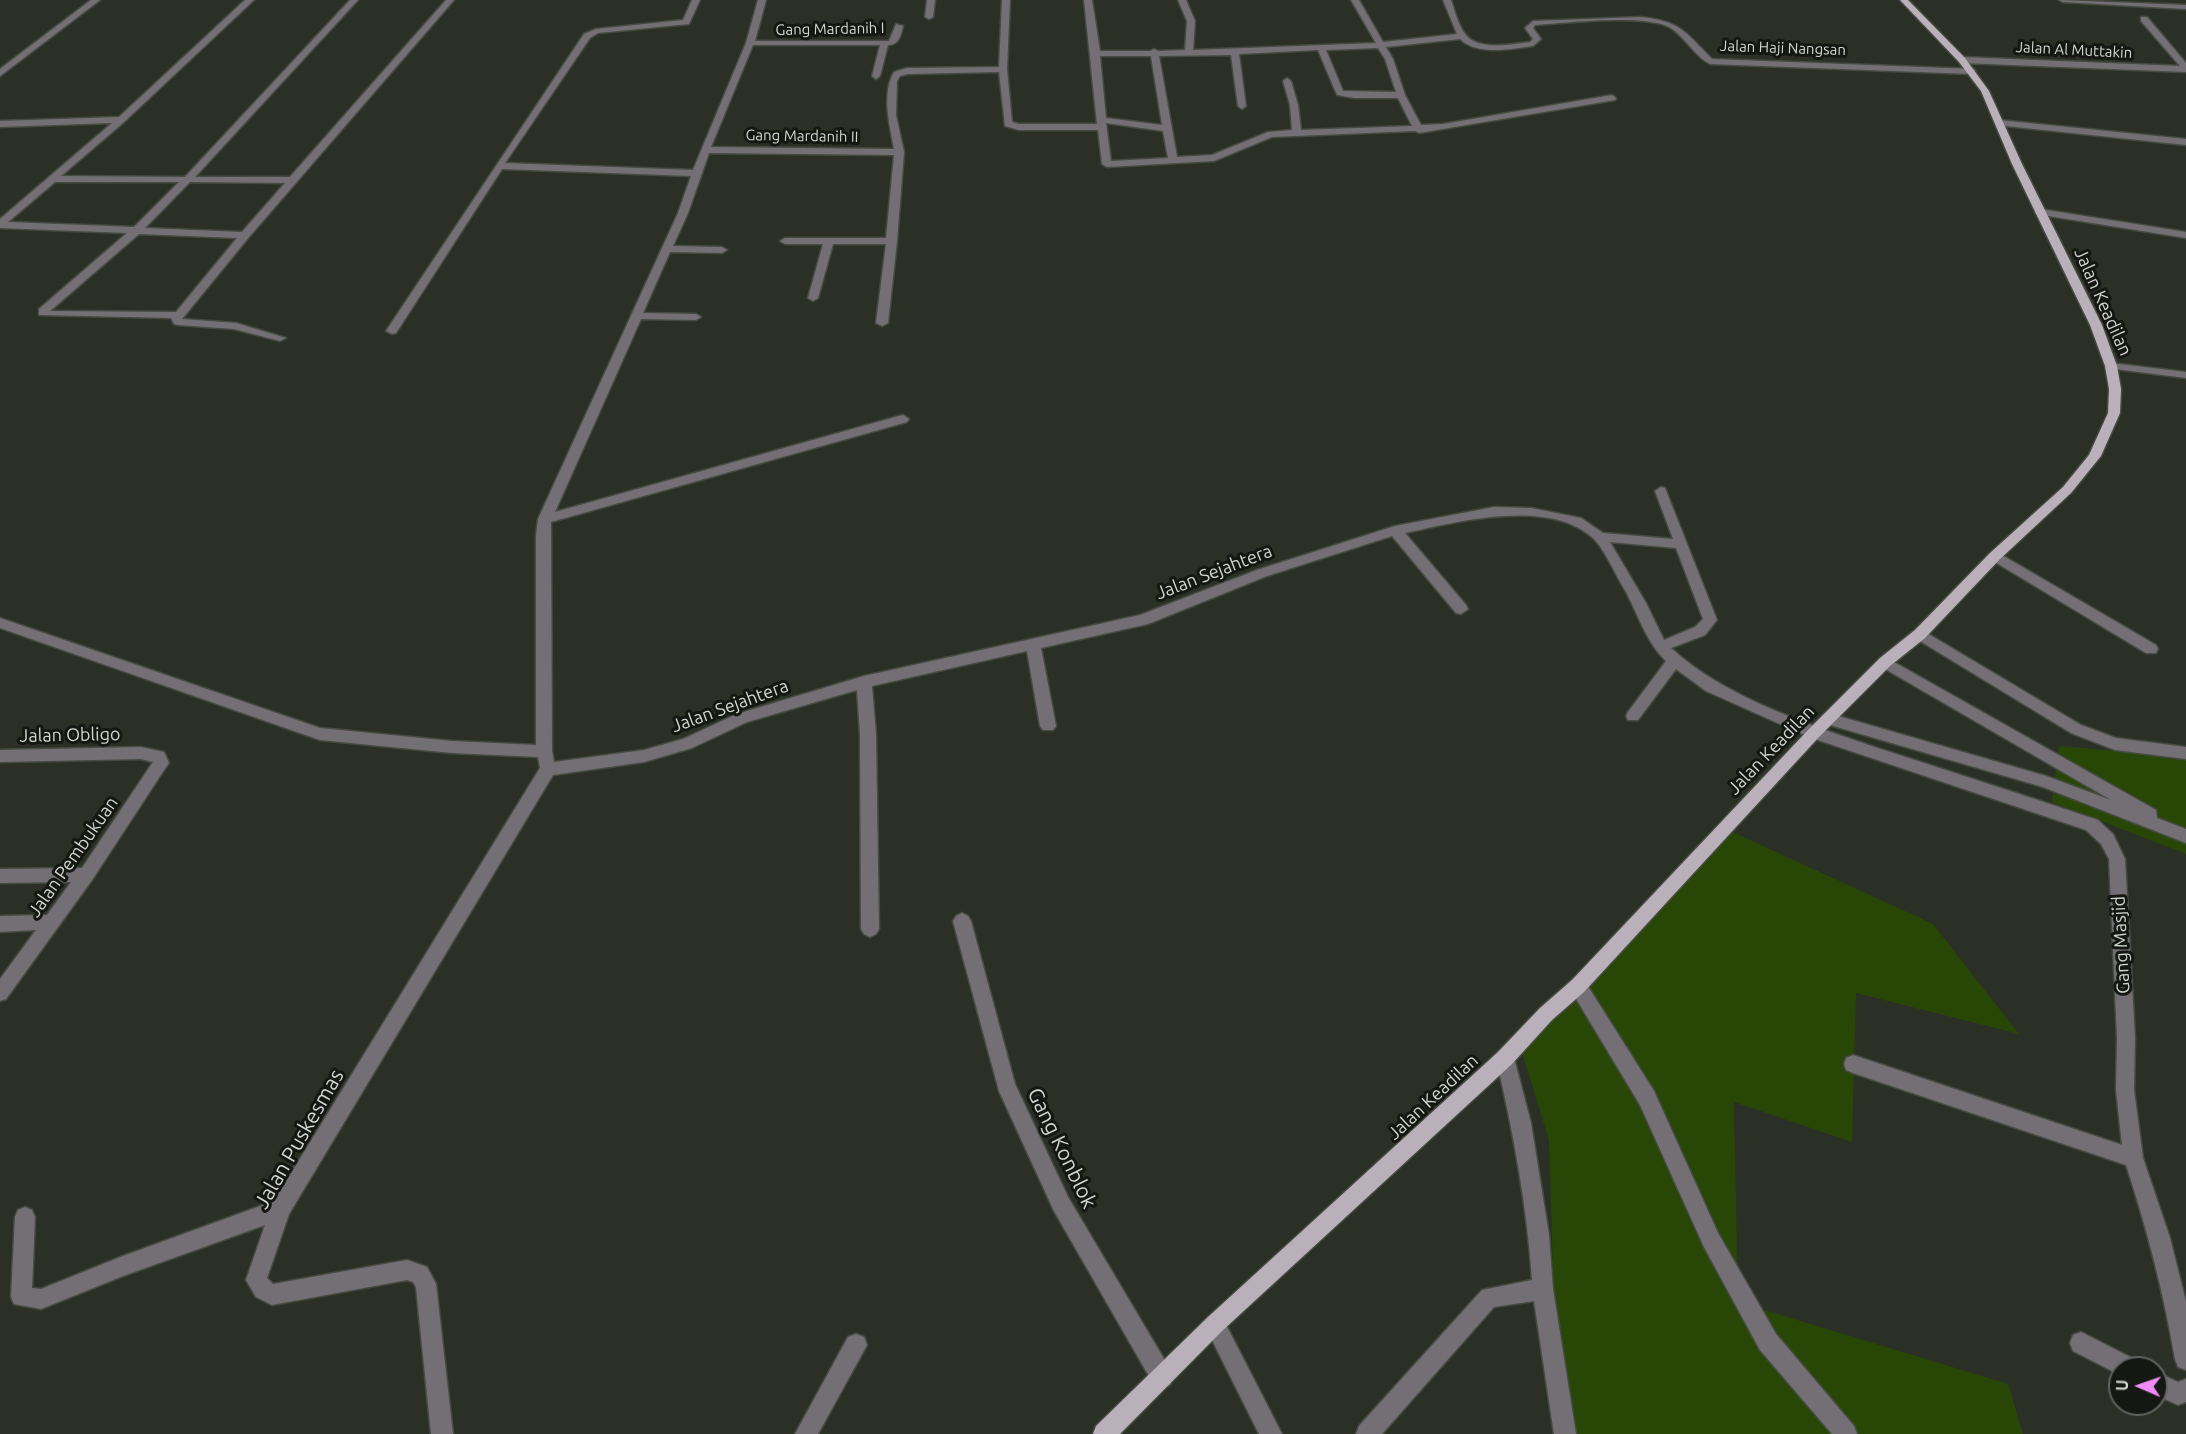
<!DOCTYPE html>
<html>
<head>
<meta charset="utf-8">
<style>
	body { margin:0 }
	#map { position:relative; width:2186px; height:1434px; overflow:hidden; background:#2a3025; font-family:Ubuntu,sans-serif }
	canvas { display:block }
	.north { position:absolute; left:2108px; top:1356px; width:60px; height:60px; box-sizing:border-box; background:#141712; border:2px solid #60635e; border-radius:50%; rotate:272deg; font-size:16px; font-weight:700; line-height:24px; text-align:center; color:#d2d6cf }
	.north::after { content:''; display:block; margin:auto; width:21px; height:27px; background:#f08bf5; clip-path:polygon(50% 0,100% 100%,50% 72%,0 100%) }
</style>
</head>
<body>
<div id="map">
<canvas width="2186" height="1434"></canvas>
<div class="north">U</div>
</div>
<script>
const context = document.querySelector('canvas').getContext('2d');
context.lineJoin = 'round';
function fill(path, color) { context.fillStyle = color; context.fill(path, 'evenodd'); }
function trace(path, color, width, dash) { context.strokeStyle = color; context.lineWidth = width; context.lineCap = dash ? 'butt' : 'round'; context.setLineDash(dash || []); context.stroke(path); }
function label(font, color, halo, rows, align = 'center') {
  context.font = font + ' Ubuntu,sans-serif'; context.lineWidth = 6; context.setLineDash([]); context.textBaseline = 'middle'; context.strokeStyle = halo; context.fillStyle = color; for (const [text, x, y, turn = 0] of rows) {
    context.save(); context.translate(x, y); context.rotate((+turn || 0) * Math.PI / 180); context.textAlign = isNaN(turn) ? turn : align; if (halo) context.strokeText(text, 0, 0); context.fillText(text, 0, 0); context.restore();
  }
}
const green = new Path2D(`
	M2059,746L2186,757V854L2052,802Z
	M1726,829L1933,924L2019,1034L1856,993L1852,1142L1734,1102L1738,1302L2008,1384L2023,1434H1558L1549,1140L1517,1036Z`);
const minor = new Path2D(`
	M91,0H100L0,76V69Z
	M245,0H254L124,122L61,176L185,177L350,0H358L195,177H290L446,0H454L249,237L182,319L236,323L286,338L280,341L234,329L178,325L174,324L171,318L39,315V309L127,233L0,228V219L112,123L0,127V121L119,117ZM55,182H179L134,227L8,222ZM190,182L285,183L242,232L145,228ZM139,234L237,238L176,312L50,311Z
	M692,0H700L689,24L598,33L590,38L505,163L693,170L746,43L758,0H766L755,41H889L896,24L903,26C901,35 899,45 888,45L880,76L876,79L872,76L880,45H753L711,147L894,149C890,126 881,94 894,72L907,68L999,67L1002,0H1010L1007,69L1012,122L1019,124H1097L1084,0H1092L1100,51H1150L1154,49L1158,51L1185,50L1187,21L1178,0H1186L1195,21L1193,50L1376,43L1351,0H1359L1383,42L1457,34L1443,0H1451C1455,11 1458,26 1466,35C1478,51 1513,44 1530,42L1533,39L1525,28L1533,21L1640,17C1681,21 1685,32 1712,59L1974,69L1975,71L1971,74L1710,64C1694,56 1685,36 1669,27C1642,14 1567,23 1535,25L1533,28L1541,39L1533,46C1511,49 1477,56 1460,39L1386,47L1393,59L1405,95L1421,125L1443,124L1612,95L1616,98L1615,100L1419,133L1415,131L1272,137L1214,161L1107,167L1102,164L1098,130H1019L1005,126L999,72L908,74L900,76L897,81L896,115L904,152L897,241L888,323L882,326L876,323L886,244H833L818,298L813,301L808,298L823,244H785L780,241L785,238H886L894,155L709,153L688,213L673,246L722,247L727,250L722,253L670,252L643,313L696,314L701,317L696,320L641,319L555,512L899,416L903,415L909,419L907,422L551,522L552,751L554,762L644,750L683,739L737,714L864,676L1140,615L1257,570L1395,526L1494,507L1531,508L1581,518L1603,533L1673,539L1655,491L1661,487L1665,488L1717,620L1705,635L1671,648C1727,700 1821,729 1893,753C1961,775 2030,797 2098,820L2113,834L2125,859L2135,1038L2134,1090L2143,1158L2170,1238L2186,1302V1370L2178,1367L2175,1359C2163,1290 2148,1232 2126,1165L1853,1073L1846,1070L1844,1064L1846,1058L1853,1055L2122,1145L2116,1090L2117,1038L2109,859L2101,844L2086,830L1809,737L1706,691L1676,669L1638,720H1628L1626,716L1628,712L1666,661C1646,642 1638,614 1625,590C1616,576 1605,550 1594,539C1549,497 1458,522 1405,533L1466,605L1468,609L1461,614L1456,613L1392,536L1267,576L1148,624L1041,648L1056,726L1053,730H1043L1040,726L1027,651L872,686L876,735L879,929L876,934L870,937L864,934L861,929L860,735L857,690L747,722L692,748L644,762L553,775L289,1214L267,1278L273,1284L407,1260L427,1267L436,1284L453,1434H431L416,1287L413,1282L407,1280L272,1305L256,1297L246,1280L265,1225L123,1276L41,1309L14,1304L11,1297L15,1217L18,1210L25,1207L32,1210L35,1217L32,1288L41,1289L123,1256L274,1201L540,768L538,757L452,753L320,740L0,628V618L320,728L452,741L536,745V536L538,519L678,213L691,176L502,169L396,333L392,334L386,331L584,34L596,29L683,20ZM1378,48L1385,59L1396,92L1343,91L1326,50ZM1318,50L1337,95L1354,98H1398L1412,126L1301,130L1298,105L1291,81L1287,78L1283,81L1290,105L1292,130L1268,132L1212,155L1177,157L1159,56L1231,55L1238,106L1242,109L1246,106L1239,54ZM1100,56H1151L1162,125L1106,118ZM1106,123L1163,131L1168,158L1111,161ZM1610,542L1676,548L1703,619L1695,627L1664,640L1646,603Z
	M927,0H935L933,17L929,19L925,17Z
	M2059,0L2186,5V9L2063,2Z
	M2141,17H2147L2186,63V72L1962,63L1958,60L1962,57L2180,66L2141,21Z
	M1999,120L2186,139V145L1996,125V121Z
	M2040,209L2186,232V238L2036,214L2035,212Z
	M2111,363L2186,372V378L2107,368V364Z
	M1995,551L2156,645L2158,649L2156,653H2146L1990,559L1988,556Z
	M1920,629L2081,725L2116,738L2186,747V759L2115,750L2071,733L1915,638L1913,634Z
	M1885,657L2156,810L2157,818L2186,829V843L2043,787L1823,723L1820,719L1823,715L1828,713L2046,776L2111,800L1880,666L1878,662L1880,658Z
	M141,747L164,752L169,763L166,767L92,880L6,999L0,1001V979L36,930L0,932V916L47,915L71,882L0,883V869L82,868L153,762L141,759L0,762V750Z
	M962,913L968,916L971,921L1015,1084L1068,1197L1170,1369L1173,1377L1170,1385L1162,1388L1154,1385L1054,1211L999,1091L953,921L956,916Z
	M1578,978L1584,980L1654,1091L1718,1233L1776,1334L1854,1426L1857,1434H1832L1760,1350L1704,1247L1640,1105L1572,992L1569,986L1572,980Z
	M1505,1049L1512,1052L1514,1058L1531,1123L1549,1235L1553,1289L1576,1434H1554L1534,1301L1494,1307L1382,1434H1356L1359,1426L1482,1290L1532,1280C1527,1205 1513,1131 1496,1058L1498,1052Z
	M1215,1313L1222,1317L1282,1434H1259L1204,1324L1208,1317Z
	M2081,1332L2136,1360L2139,1368H2120V1375L2073,1351L2070,1343L2073,1335Z
	M856,1334L864,1337L867,1345L818,1434H795L848,1337Z
	M2156,1372L2178,1382L2186,1379V1402L2178,1405L2156,1395Z`);
const major = new Path2D(`
	M1900,0H1908L1965,58L1989,91L2022,164L2102,325L2117,366L2121,389L2120,413L2101,456L2071,493L2000,559L1925,638L1890,666L1819,737L1584,992L1552,1020L1512,1064L1222,1331L1120,1434H1093L1096,1426L1208,1317L1498,1052L1540,1008L1572,980L1809,729L1880,658L1915,630L1990,553L2063,487L2089,455L2108,413L2109,389L2105,366L2090,325L2012,164L1981,91L1959,62Z`);
const farStreetnames = [
	["Gang Mardanih I",830,29,-1],
	["Jalan Haji Nangsan",1783,48,2],
	["Jalan Al Muttakin",2074,50,3],
	["Gang Mardanih II",802,136,1]
];
const streetNames = [
	["Jalan Keadilan",2103,302,66],
	["Jalan Sejahtera",1214,572,-21],
	["Jalan Sejahtera",730,706,-20],
	["Jalan Obligo",70,735,-1],
	["Jalan Keadilan",1771,750,-46],
	["Jalan Pembukuan",73,857,-55],
	["Gang Masjid",2121,945,-93],
	["Jalan Keadilan",1433,1097,-43]
];
const nearStreetnames = [
	["Jalan Puskesmas",299,1139,-60],
	["Gang Konblok",1062,1148,64]
];
fill(green, '#284707');
trace(minor, '#454b40', 3);
trace(major, '#454b40', 3);
fill(minor, '#746f74');
fill(major, '#bab0ba');
label('15px', '#d2d6cf', '#141712', farStreetnames);
label('18px', '#d2d6cf', '#141712', streetNames);
label('21px', '#d2d6cf', '#141712', nearStreetnames);
</script>
</body>
</html>
